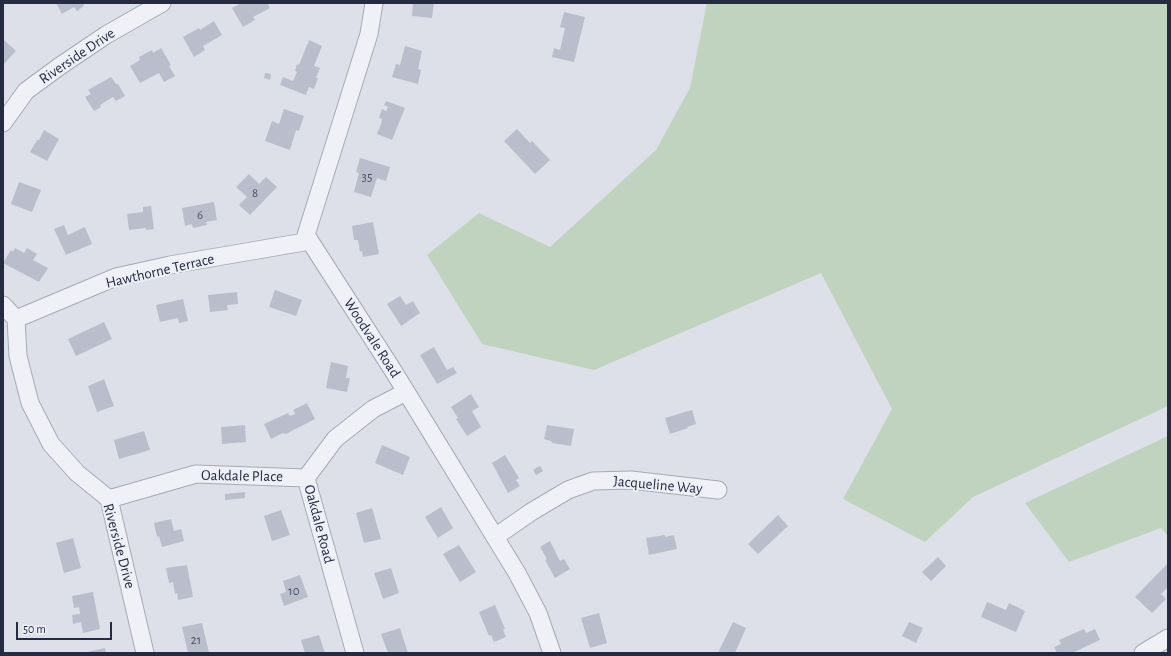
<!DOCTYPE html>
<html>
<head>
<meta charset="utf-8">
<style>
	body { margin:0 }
	#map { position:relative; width:1171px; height:656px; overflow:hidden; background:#dde0e8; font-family:"Alegreya Sans",sans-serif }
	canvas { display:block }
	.frame { position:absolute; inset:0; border:4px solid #252b40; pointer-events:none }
	.scale { position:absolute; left:16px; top:622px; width:96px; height:18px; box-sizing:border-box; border:2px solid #252b40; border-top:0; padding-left:5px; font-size:12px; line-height:14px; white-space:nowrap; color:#252b40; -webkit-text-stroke:3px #edeff6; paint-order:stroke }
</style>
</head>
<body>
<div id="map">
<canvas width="1171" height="656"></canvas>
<div class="frame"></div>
<div class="scale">50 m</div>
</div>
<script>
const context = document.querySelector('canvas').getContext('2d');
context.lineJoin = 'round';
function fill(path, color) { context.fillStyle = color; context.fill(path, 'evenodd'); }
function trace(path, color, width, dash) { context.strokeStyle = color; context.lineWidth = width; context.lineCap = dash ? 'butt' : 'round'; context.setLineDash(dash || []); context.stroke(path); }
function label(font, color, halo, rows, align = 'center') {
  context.font = font + ' "Alegreya Sans",sans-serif'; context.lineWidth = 4; context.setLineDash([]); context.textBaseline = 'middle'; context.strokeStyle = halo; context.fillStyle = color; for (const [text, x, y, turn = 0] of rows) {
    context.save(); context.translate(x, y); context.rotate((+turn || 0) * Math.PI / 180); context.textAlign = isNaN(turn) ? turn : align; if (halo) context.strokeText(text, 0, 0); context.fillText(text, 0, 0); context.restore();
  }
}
const green = new Path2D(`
	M707,3H1168V406L973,497L925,542L843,499L892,409L821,273L594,370L482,344L427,255L479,213L550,247L656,150L690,88Z
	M1168,436V536L1161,528L1069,562L1025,503Z`);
const building = new Path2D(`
	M56,3H83L84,6L77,11L74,7L62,14Z
	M241,3H267L270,8L253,17L255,20L243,27L232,8Z
	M413,3H434L432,18L412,16Z
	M564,12L585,17L574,62L552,57L554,48L560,50L565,28L560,27Z
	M214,21L222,35L203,46L205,50L194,57L183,37L199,28L200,30Z
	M3,39L16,51L3,65Z
	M309,40L322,46L314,66L320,68L316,78H318L314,89L309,87L306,95L280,85L283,77L293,81L297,72L295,71L297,64L299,65Z
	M405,46L422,51L418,69L421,70L418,84L392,77L396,64L400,65Z
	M161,48L171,65L169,66L175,76L164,82L159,73L140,83L130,66L140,60L139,57L152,50L153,53Z
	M265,73L271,74L270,80L264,78Z
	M111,77L116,84H118L125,96L116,101L113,97L100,105L101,107L94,111L85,97L91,94L88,90Z
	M386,101L405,108L392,140L377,134L381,124L382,119L379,118L382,109L386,111L388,107L384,105Z
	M284,109L304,116L299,131L296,130L290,150L265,141L272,121L279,124Z
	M517,129L530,143L532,141L550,160L535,174L504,141Z
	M44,130L59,139L47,161L30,152L37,140H39Z
	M360,158L390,167L386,181L377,178L371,197L354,192L359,173L356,172Z
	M249,174L259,184L266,177L277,187L250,215L239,205L247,197L236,187Z
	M19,182L41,190L32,212L11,204Z
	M214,202L217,220L206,222L207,225L193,228L192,224L185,226L182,208Z
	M151,206L154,229L146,230V228L129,230L127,214L143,212V207Z
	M373,222L379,254L363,257L362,251L360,252L358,240H354L352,226Z
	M64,225L68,235L85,227L92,244L66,255L54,229Z
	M15,248L24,253L27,248L37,254L33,260L48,268L39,282L3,263L11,250L13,252Z
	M275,290L302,300L296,316L269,307Z
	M237,292L238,304L227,305L228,310L210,312L208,295Z
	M400,296L406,305L413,301L420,313L401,326L387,304Z
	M183,299L188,321L179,323L178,318L160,322L156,305Z
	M104,322L112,339L76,356L68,339Z
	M434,347L447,370L453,367L457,373L437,384L420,355Z
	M331,362L348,366L346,378H350L347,392L326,388Z
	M104,379L114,406L97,412L88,386Z
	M471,394L479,407L472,411L481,427L467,436L456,419L458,418L451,407Z
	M307,403L315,419L286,434L283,433L271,439L264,424L288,413L290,416L295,414L293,410Z
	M692,410L696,424L687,427L688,428L670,434L665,418Z
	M245,425L246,442L222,444L221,427Z
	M547,425L574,429L571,446L552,443L551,441L544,439Z
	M144,431L150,450L119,459L114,440Z
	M382,445L410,457L403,475L375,463Z
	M505,455L519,478L516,480L520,486L508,493L492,463Z
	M540,466L543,471L536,475L533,470Z
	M245,492V498L225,500V494Z
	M441,507L453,528L438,538L425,517Z
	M372,508L381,539L364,543L356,513Z
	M281,510L290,535L272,541L264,516Z
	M778,515L788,526L758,554L748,544Z
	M171,519L174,531L181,529L184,541L162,547L159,536L157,537L154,523Z
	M665,535V537L674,535L677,549L649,555L646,538Z
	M73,538L81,568L64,573L56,543Z
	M550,541L560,561L564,559L570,569L555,578L545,560L547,559L540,547Z
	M459,545L476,572L460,582L443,554Z
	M938,557L946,566L931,581L922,572Z
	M1168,563V587L1161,594L1166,599L1152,613L1135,597Z
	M187,565L193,597L178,600L177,593L175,594L173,582L169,583L166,568Z
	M391,568L399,593L383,599L374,573Z
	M300,575L308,597L284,606L280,594L286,592L283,581Z
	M93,592L100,629L83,633L81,622L73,624L72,615L80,614L79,607L74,608L72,596Z
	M987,602L1006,610L1009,603L1025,611L1016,632L981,617Z
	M495,605L505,629L503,630L506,637L494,642L491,635L489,636L479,612Z
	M599,613L607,643L590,648L581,618Z
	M733,622L746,628L735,653H718Z
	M909,622L923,628L916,643L902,636Z
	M202,623L209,653H188L182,627Z
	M400,628L408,653H388L381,634Z
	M1084,629L1086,633L1095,629L1100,640L1072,653H1057L1054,647L1061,644L1059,640Z
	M319,635L325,653H305L301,640Z
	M105,648L106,653H87V652Z`);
const minor = new Path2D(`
	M374,3L369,34L306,235L394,372L517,573L538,613L552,653
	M3,123L26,91L60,66L106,35L162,3
	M3,305L16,319L18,356L30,403L51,444L77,473L109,499L145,653
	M16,319L116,277L170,265L310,241
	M109,499L196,474L306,478
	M495,537L531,512L568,490L593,481L631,480L718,490
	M355,653L306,478L335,439L373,409L406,392
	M1143,653L1168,638`);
const numberNames = [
	["35",367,177],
	["8",255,193],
	["6",200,215],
	["10",294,591],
	["21",196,640]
];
const streetNames = [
	["Riverside Drive",77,56,-34],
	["Hawthorne Terrace",160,271,-13],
	["Woodvale Road",372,338,57],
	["Oakdale Place",242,476,1],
	["Jacqueline Way",658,485,5],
	["Oakdale Road",319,524,75],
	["Riverside Drive",119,546,75]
];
fill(green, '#bfd3be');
fill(building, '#babecc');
trace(minor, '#a6aab6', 19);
trace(minor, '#f0f1f6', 17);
label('13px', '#4a5063', null, numberNames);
label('15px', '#252b40', '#edeff6', streetNames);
</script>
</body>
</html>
